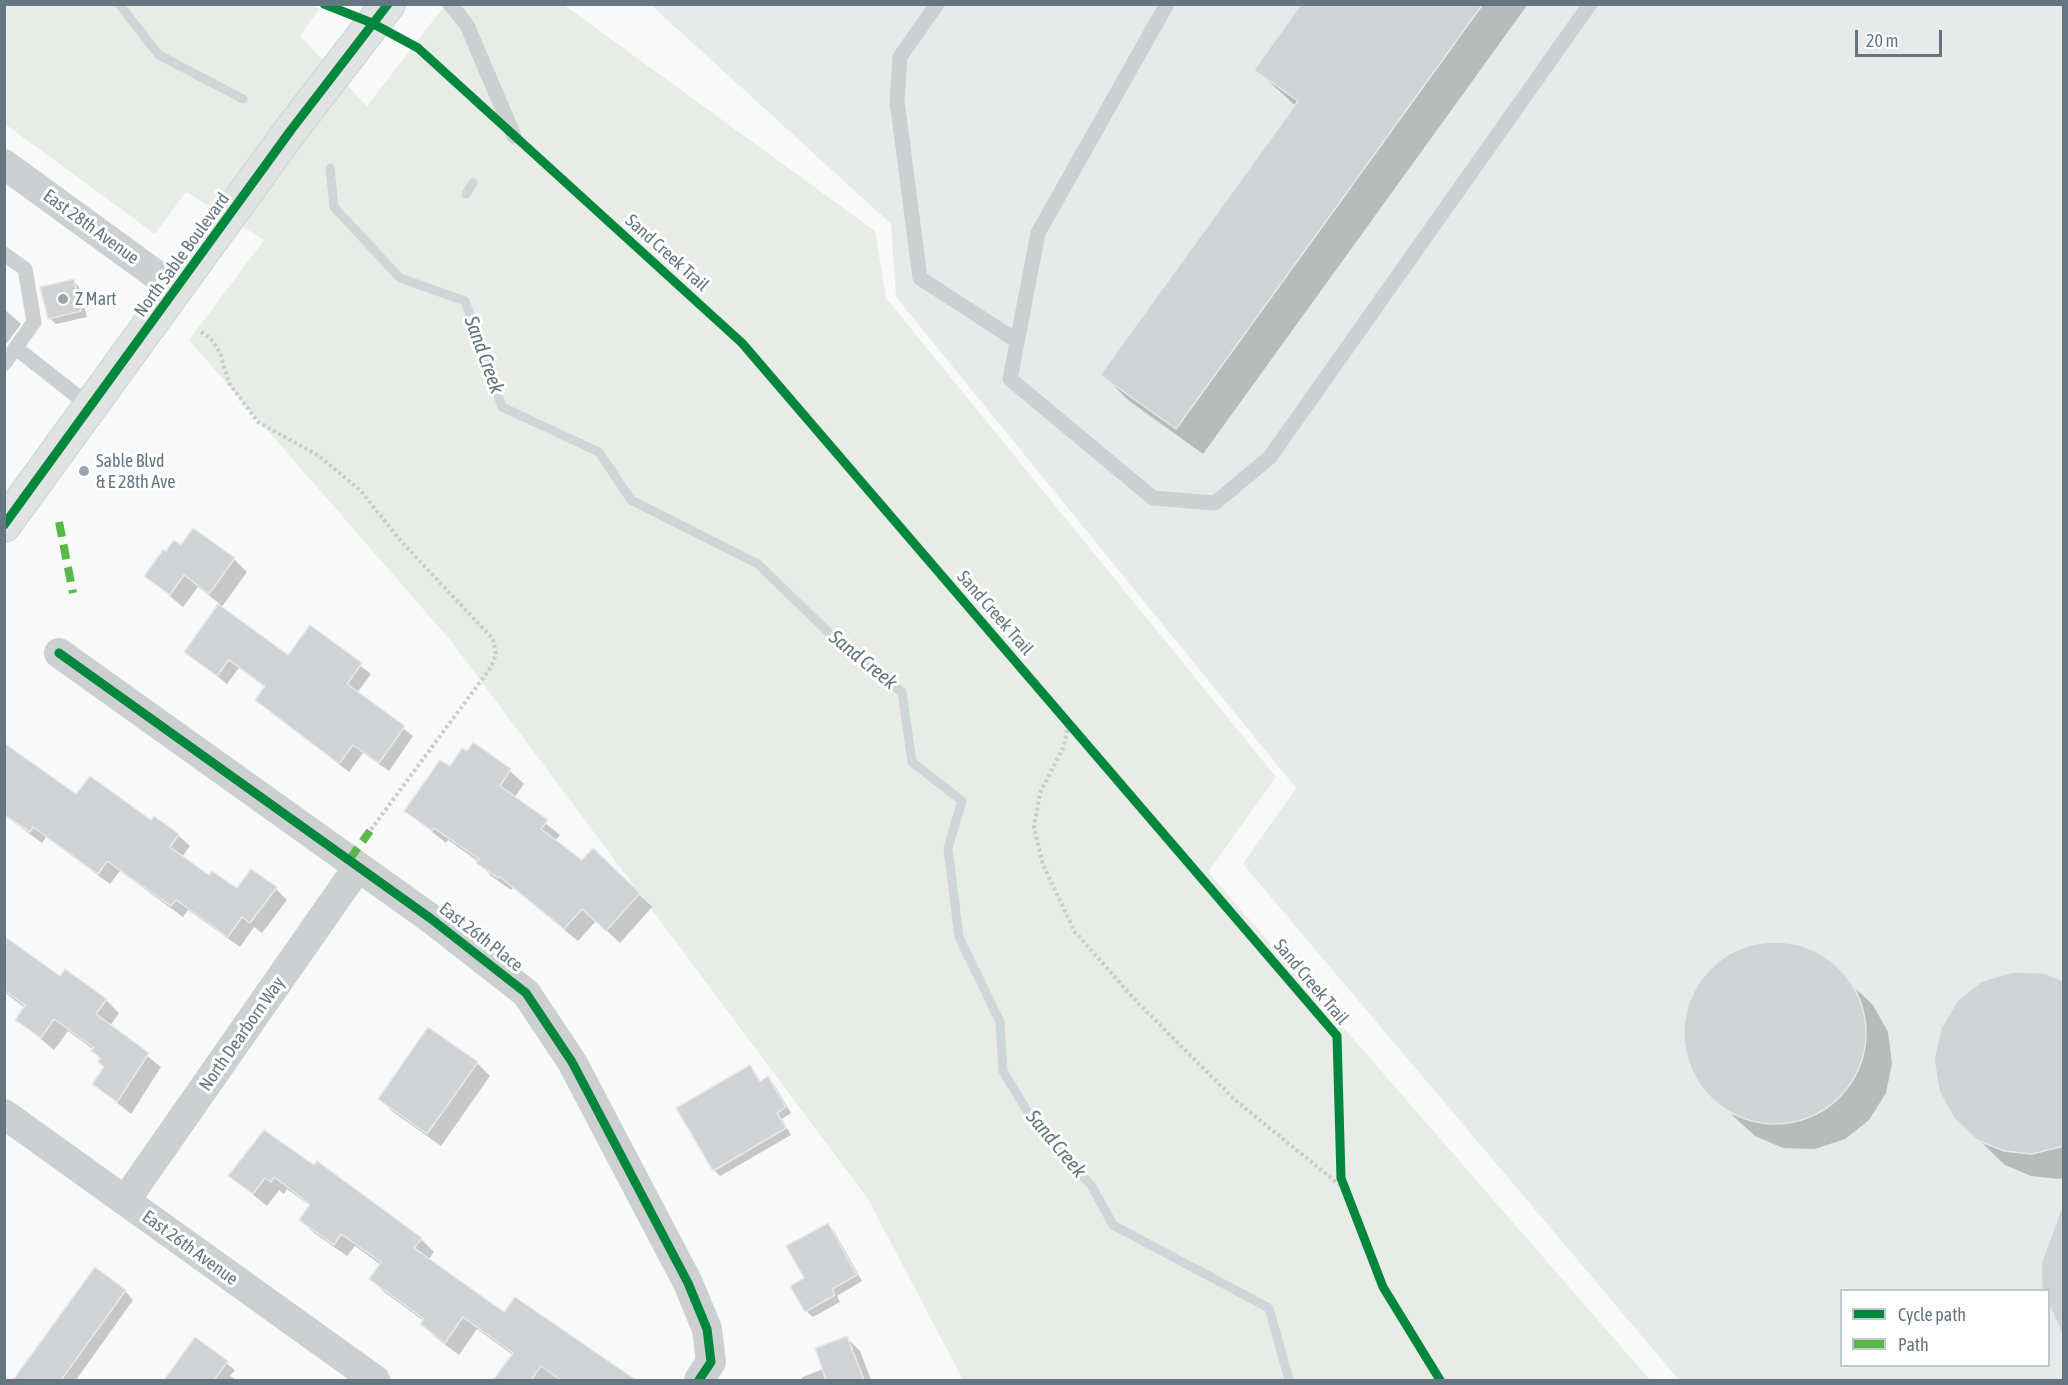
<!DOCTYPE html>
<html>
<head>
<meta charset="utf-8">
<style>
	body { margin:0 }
	#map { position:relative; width:2068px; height:1385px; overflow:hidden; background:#f9f9f9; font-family:"Asap Condensed",sans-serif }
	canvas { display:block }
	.frame { position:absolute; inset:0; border:6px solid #657683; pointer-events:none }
	.legend { position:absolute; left:1840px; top:1289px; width:210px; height:78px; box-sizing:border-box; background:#fff; border:2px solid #c1c8cd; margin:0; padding:8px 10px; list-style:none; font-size:18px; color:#657683 }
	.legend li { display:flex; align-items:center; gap:12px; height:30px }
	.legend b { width:30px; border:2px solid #c1c8cd }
	.scale { position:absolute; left:1855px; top:30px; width:87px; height:27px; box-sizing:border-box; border:3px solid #657683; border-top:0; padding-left:8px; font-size:18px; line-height:21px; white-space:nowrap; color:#657683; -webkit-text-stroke:4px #fff; paint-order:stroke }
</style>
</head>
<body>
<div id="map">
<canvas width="2068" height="1385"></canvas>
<div class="frame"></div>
<ul class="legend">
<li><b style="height:8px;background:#00873e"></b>Cycle path</li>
<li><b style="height:8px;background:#58b947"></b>Path</li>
</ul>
<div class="scale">20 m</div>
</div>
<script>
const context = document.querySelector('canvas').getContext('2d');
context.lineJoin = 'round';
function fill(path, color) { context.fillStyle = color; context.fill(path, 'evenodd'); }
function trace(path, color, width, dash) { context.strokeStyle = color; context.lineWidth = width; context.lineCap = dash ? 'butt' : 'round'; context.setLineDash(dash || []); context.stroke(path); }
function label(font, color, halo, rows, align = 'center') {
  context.font = font + ' "Asap Condensed",sans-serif'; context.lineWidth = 6; context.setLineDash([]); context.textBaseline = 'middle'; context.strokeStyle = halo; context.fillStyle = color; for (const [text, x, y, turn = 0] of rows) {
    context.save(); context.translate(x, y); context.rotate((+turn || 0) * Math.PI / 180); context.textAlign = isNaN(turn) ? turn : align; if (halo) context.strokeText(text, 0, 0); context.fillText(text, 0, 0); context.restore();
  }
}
const built = new Path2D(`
	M651,5H2063V1380H1679L1243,864L1296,788L896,297L891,224ZM1842,1290H2048V1366H1842Z`);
const green = new Path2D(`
	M5,5H313L319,9L300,36L367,106L445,5H564L875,231L886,298L1276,777L1208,872L1650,1380H963L868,1199L451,641L189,340L264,240L186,192L155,234L5,124Z`);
const shadow = new Path2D(`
	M1303,4H1528L1203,454L1128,400L1102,374L1296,106L1256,70Z
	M73,280L79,287L87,317L56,324L50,318Z
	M4,309L21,324L4,347Z
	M181,547L234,559L247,572L221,608L289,657L310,627L371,674L357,693L413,736L389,771L363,753L349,772L257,700L266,688L239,668L227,684L186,651L220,604L198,587L183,607L146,576Z
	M473,744L510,771L524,784L514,798L560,835L554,842L582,862L593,850L652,907L620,943L596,921L578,941L513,888L511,890L491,876L479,862L448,840L446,843L406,811Z
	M77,796L152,822L178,835L190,846L182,857L209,877L238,891L276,889L287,900L262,933L254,927L240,947L188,910L183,917L120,871L110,884L46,837L42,843L4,815Z
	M4,938L60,979L106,1000L119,1013L110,1026L161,1067L131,1114L94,1084L105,1068L94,1050L68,1031L54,1050L17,1019L25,1008L4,992Z
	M1768,943L1797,946L1822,957L1873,1005L1888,1032L1892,1063L1886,1093L1869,1120L1845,1139L1815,1149L1783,1148L1755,1136L1706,1091L1692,1067L1685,1039L1687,1011L1698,985L1717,964L1741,949Z
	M2064,982V1178L2059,1179L2031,1176L2005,1165L1955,1117Z
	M477,1063L490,1076L441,1146L393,1112L380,1099Z
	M750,1067L761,1082L768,1078L774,1084L791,1113L782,1119L791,1135L720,1176L714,1170Z
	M265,1132L421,1239L434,1252L428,1260L504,1314L622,1372L630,1380H509L501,1372L513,1355L477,1329L459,1355L435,1337L422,1324L424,1321L384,1292L371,1279L381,1265L355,1246L347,1256L314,1233L301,1220L311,1206L287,1189L284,1194L279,1190L267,1206L230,1176Z
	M828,1225L834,1231L862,1281L837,1296L840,1302L813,1317L806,1311V1279Z
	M125,1291L133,1300L76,1380H15Z
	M847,1338L860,1351L871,1380H802L801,1378L823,1369Z
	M195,1339L235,1370L230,1376L236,1380H167Z`);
const stream = new Path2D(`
	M119,4L159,55L243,99
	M330,168L334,207L400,278L465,301L502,407L599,452L631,500L758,564L854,657L902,692L912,762L962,801L948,848L959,937L1000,1022L1003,1071L1038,1129L1091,1185L1113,1225L1269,1308L1289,1380
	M466,194L473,183`);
const building = new Path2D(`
	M1301,4H1483L1176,429L1100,375L1298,101L1254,70Z
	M74,279L81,311L48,319L40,287Z
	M193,528L235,558L209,594L184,575L170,595L144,576L163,550L166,551L174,540L181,545Z
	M218,604L288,655L310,625L362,663L347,684L405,726L379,763L353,745L339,764L255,700L265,686L229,660L217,676L184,652Z
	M473,742L511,769L500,786L548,820L541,829L582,860L593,848L640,893L606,931L582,909L564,929L499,876L498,878L476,863L479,859L434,828L432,831L404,811L440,760L450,766L462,748L467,751Z
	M4,743L76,794L90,776L151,820L154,816L179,834L170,847L209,875L212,871L237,888L251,869L277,887L250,923L242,917L228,937L176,900L171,906L107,861L98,874L33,827L30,832L4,815Z
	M4,936L60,976L65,969L107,999L96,1014L149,1053L117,1102L92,1084L104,1067L98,1062L101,1058L91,1051L94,1048L54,1019L41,1038L15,1020L25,1005L4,990Z
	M1684 1033a91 91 0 1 1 182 0a91 91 0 1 1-182 0Z
	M2013,972L2044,973L2064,981V1146L2032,1154L2004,1151L1977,1140L1954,1118L1939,1091L1934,1059L1941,1028L1957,1001L1982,981Z
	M428,1027L478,1062L427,1134L378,1099Z
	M750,1065L760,1082L768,1076L786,1107L777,1113L786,1128L713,1171L676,1108Z
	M264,1130L314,1165L317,1161L422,1238L414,1248L504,1312L515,1297L636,1380H561L541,1366L531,1380H493L513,1353L463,1317L445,1343L420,1324L424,1319L369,1279L381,1262L341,1234L334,1245L299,1220L310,1204L274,1177L271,1182L265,1178L253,1194L228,1176Z
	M2061,1209L2064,1210V1338L2049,1305V1290H2042L2041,1264Z
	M828,1223L857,1275L832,1289L835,1295L805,1312L790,1286L804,1278L786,1246Z
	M95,1267L126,1290L61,1380H13Z
	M847,1336L864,1380H826L815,1348Z
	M195,1337L228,1361L214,1380H164Z`);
const path = new Path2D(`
	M201,332L211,339L220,353L229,383L258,422L319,456L361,491L399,539L493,639L496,655L491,667L370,831
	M1069,724L1063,748L1040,793L1034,827L1043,865L1075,932L1136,1001L1235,1100L1346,1190`);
const lane = new Path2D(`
	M450,4L467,25L514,136
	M937,4L900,57L897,101L920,278L1017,341
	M1167,4L1038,233L1010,379L1153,498L1215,503L1270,457L1590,4
	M4,254L25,269L34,322L4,364
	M16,348L91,407`);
const street = new Path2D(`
	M4,164L177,290
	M59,653L430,918L526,993L572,1062L688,1283L707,1329L711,1362L699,1380
	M4,1114L375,1380
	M125,1201L358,867`);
const secondary = new Path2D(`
	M4,525L291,130L388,4`);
const quiet = new Path2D(`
	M59,522L73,593
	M349,860L370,831`);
const cycleway = new Path2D(`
	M324,4L372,23L418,48L742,343L1337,1036L1341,1178L1383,1287L1440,1380
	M4,525L291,130L388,4
	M59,653L430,918L526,993L572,1062L688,1283L707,1329L711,1362L699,1380`);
const markers = [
	[63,299,6,"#99a4ac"],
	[84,471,6,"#99a4ac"]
];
const streetNames = [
	["East 28th Avenue",91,227,36],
	["Sand Creek Trail",667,253,42],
	["North Sable Boulevard",182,255,-54],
	["Sand Creek Trail",995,613,49],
	["East 26th Place",481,937,38],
	["Sand Creek Trail",1311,982,50],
	["North Dearborn Way",242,1034,-55],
	["East 26th Avenue",190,1248,36]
];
const poiNames = [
	["Z Mart",75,299],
	["Sable Blvd",96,461],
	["& E 28th Ave",96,482]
];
const waterNames = [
	["Sand Creek",484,355,70],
	["Sand Creek",863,660,39],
	["Sand Creek",1056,1144,50]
];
fill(built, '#e8e9e9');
fill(green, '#e8ebe6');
fill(shadow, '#0003');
trace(stream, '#ced6d9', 9);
fill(building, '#d0d2d3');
trace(building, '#e8e8e8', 1.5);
trace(secondary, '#d5d6d7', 36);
trace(path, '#cbcccd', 4, [3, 3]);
trace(lane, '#cecfd0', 15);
trace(street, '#cecfd0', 30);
trace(secondary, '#e1e2e2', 33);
trace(quiet, '#58b947', 8, [15, 8]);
trace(cycleway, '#00873e', 9);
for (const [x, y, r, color] of markers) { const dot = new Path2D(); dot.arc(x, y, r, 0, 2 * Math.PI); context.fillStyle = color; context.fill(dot); trace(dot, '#fff', 2); }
label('18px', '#657683', '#fff', streetNames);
label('18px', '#657683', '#fff', poiNames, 'left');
label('italic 20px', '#60757c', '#fff', waterNames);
</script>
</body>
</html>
